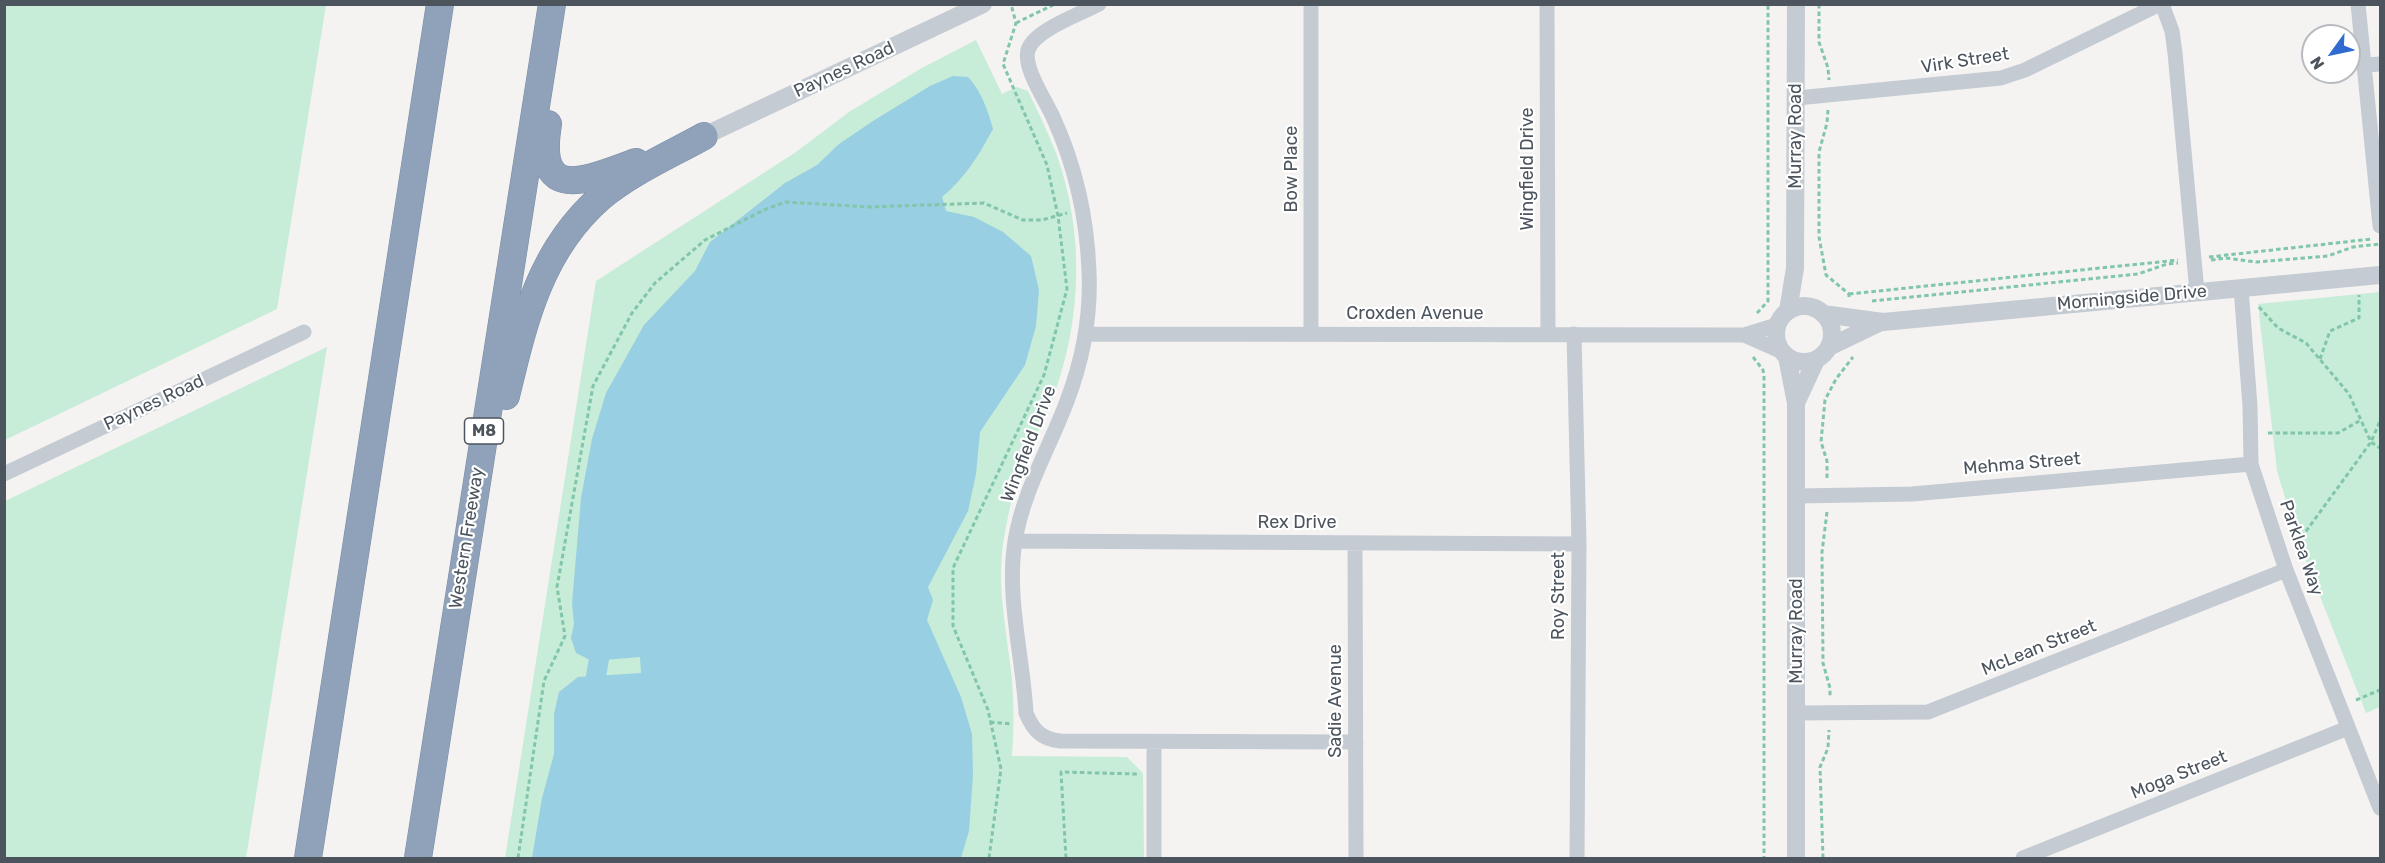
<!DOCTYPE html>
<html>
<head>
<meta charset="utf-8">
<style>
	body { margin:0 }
	#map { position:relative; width:2385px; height:863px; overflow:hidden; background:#f4f3f2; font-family:Rubik,sans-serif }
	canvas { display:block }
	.frame { position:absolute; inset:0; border:6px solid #4c545e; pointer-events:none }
	.north { position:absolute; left:2301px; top:24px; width:60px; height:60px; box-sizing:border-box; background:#fff; border:2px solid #b7bbbf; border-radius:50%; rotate:237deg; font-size:16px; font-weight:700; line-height:24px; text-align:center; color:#4c545e }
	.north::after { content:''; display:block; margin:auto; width:21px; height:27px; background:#2f6bd1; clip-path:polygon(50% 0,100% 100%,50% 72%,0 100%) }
</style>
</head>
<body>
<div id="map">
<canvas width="2385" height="863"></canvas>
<div class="frame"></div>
<div class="north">N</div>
</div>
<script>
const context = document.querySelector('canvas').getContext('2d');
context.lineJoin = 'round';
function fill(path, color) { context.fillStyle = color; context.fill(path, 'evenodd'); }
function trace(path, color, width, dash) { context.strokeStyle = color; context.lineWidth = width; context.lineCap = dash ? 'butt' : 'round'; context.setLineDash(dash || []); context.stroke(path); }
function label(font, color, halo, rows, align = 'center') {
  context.font = font + ' Rubik,sans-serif'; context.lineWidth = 4.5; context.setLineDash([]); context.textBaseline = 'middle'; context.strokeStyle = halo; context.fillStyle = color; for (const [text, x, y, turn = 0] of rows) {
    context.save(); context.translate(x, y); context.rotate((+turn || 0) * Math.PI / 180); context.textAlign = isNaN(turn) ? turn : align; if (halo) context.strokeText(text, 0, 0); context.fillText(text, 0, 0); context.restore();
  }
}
const green = new Path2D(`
	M5,4L326,5L277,309L5,440Z
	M976,40L1002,94L1017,87L1028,91C1038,112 1048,132 1056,153C1085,233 1082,319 1053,398C1046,418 1035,436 1026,456C1014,484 1008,514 1003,544C997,590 1007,633 1012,679C1014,705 1014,730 1012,756L1127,757L1143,773L1144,858H505L596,281L796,152L849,112L920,69Z
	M2380,292V707L2366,713L2299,543L2277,471L2258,304Z
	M327,347L246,858H5V501Z`);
const water = new Path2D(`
	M953,76L968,77C981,91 988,110 993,129C979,155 965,178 942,197L946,211L974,217L1003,232L1031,256L1039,290L1036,326L1025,365L980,432L976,474L968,511L928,587L933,600L927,620L961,697L972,734L973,775L969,831L961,858H532L542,798L554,754V714L559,692L578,677L641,673L640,657L592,661L576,653L571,638L574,624L572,603L581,498L592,439L606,393L644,325L695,271L710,242L785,183L817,165L839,144L873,121L930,86Z`);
const canal = new Path2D(`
	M592,700L600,653L599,634`);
const path = new Path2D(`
	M1819,4V42L1828,68L1829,80
	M1016,23L1055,4
	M1828,110L1827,123L1819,152V237L1826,275L1849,294V298
	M2209,257L2372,239
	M2211,260L2226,258L2256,262L2328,256L2353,247L2380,244
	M1849,294L2178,260
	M1872,301L2138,274L2167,264L2178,263
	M2259,307L2278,328L2306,343L2349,394L2371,442L2380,448
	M1757,313L1768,301V4
	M1753,357L1763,370L1764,376V858
	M2320,359L2330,331L2359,318V295
	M2268,433H2338L2361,420
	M1827,478V461L1821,442L1825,400L1836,379L1853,357
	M1827,512L1822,552L1823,663L1830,688V696
	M2293,538L2304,534L2371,442L2380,421
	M2356,700L2380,690
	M990,722L1012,724
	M518,858L544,681L565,636L557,587L593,386L632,313L655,283L705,240L764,210L785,202L869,207L984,203L1023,220H1042L1067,213
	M989,858L1001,769L988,710L953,626V568L1044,375L1067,289L1058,216L1047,165L1003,64L1016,23L1011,4
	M1066,858L1061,772L1137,774
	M1823,858L1820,767L1828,748L1829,730`);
const minor = new Path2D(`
	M1099,4C1081,14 1034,30 1028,50C1023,68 1046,101 1053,117C1076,167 1087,217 1089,271C1091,315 1083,359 1067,401C1050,447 1023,491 1015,541C1006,597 1023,657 1026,713C1033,730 1041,739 1060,741L1356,742
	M1311,4V333
	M1547,4L1548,334
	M2162,4L2172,31L2175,53L2197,292
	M2358,4L2380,226
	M2365,65L2380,64
	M1797,98L2001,78L2025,70L2160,4
	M2241,288L2250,406L2251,464L2286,570L2380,808
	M1086,334L1744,335L1777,325
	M1574,334L1579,544L1577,858
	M1744,335L1780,351
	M4,474L304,332
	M1797,496L1912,494L2251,464
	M1015,541L1579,544
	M1355,543L1356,858
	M1796,713L1928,712L2286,570
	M1154,858V742
	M2023,858L2348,728`);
const tertiary = new Path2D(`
	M704,136L983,4
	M1776 334a28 28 0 1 1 56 0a28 28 0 1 1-56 0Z
	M1788,311L1795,268L1796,4
	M1823,314L1883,322L2380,275
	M1829,347L1881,322
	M1787,357L1796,403V858
	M1796,403L1816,360`);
const motorway = new Path2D(`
	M548,124C535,206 588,179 636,162
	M506,396C524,321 540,250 601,197C631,172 670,155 704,136
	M308,858L440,4
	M418,858L552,4`);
const shields = [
	[484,431,39]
];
const shieldNames = [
	["M8",484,431]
];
const streetNames = [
	["Virk Street",1965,61,-9],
	["Paynes Road",844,70,-25],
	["Murray Road",1796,136,-90],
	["Bow Place",1292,169,-90],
	["Wingfield Drive",1528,169,-90],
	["Morningside Drive",2132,298,-5],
	["Croxden Avenue",1415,314],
	["Paynes Road",154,403,-25],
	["Wingfield Drive",1029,444,-69],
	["Mehma Street",2022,464,-5],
	["Rex Drive",1297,523],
	["Western Freeway",467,538,-81],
	["Parklea Way",2301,548,71],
	["Roy Street",1559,596,-90],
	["Murray Road",1797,631,-90],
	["McLean Street",2039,648,-22],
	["Sadie Avenue",1336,701,-90],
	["Moga Street",2179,775,-22]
];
fill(green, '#c7ecd8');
fill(water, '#99cfe3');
trace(canal, '#99cfe3', 20);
trace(motorway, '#7b8da6', 28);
trace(path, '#82c6a9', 3, [4.5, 3]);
trace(minor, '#c5cbd2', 15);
trace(tertiary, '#c5cbd2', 18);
trace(motorway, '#90a2ba', 27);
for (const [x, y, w] of shields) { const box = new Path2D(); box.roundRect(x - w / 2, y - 13, w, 26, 4.5); context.fillStyle = '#fff'; context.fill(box); trace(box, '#4c545e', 1.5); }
label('bold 16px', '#4c545e', null, shieldNames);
label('18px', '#4c545e', '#fff', streetNames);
</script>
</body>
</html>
